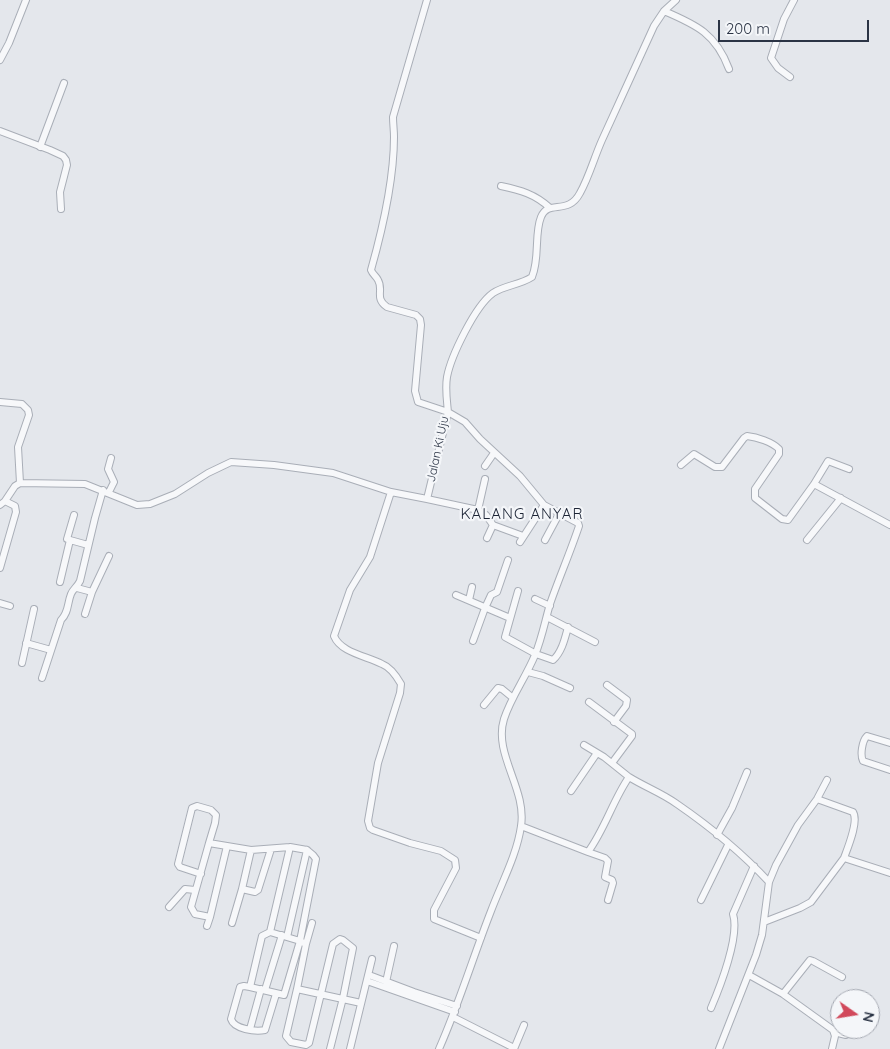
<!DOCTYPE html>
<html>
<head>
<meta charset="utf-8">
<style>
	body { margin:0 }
	#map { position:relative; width:890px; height:1049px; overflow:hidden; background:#e4e7ec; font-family:Quicksand,sans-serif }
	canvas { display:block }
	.north { position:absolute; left:830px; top:989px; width:50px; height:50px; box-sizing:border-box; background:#f4f6f9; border:1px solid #a4a8b1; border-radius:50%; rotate:103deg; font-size:14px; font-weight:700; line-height:20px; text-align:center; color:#2b3445 }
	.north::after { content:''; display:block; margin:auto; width:18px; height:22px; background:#d1495b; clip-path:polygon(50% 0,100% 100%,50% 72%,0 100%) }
	.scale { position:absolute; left:718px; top:20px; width:151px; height:22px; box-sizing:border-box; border:2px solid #2b3445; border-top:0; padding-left:6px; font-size:15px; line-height:18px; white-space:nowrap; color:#2b3445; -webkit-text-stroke:4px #f4f6f9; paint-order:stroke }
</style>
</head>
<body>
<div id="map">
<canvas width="890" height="1049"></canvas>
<div class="north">N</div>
<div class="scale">200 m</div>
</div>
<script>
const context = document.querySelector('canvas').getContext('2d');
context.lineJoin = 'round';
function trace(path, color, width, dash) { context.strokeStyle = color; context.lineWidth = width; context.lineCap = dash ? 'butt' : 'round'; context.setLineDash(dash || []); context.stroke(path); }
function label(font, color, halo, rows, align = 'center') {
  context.font = font + ' Quicksand,sans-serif'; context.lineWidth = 4.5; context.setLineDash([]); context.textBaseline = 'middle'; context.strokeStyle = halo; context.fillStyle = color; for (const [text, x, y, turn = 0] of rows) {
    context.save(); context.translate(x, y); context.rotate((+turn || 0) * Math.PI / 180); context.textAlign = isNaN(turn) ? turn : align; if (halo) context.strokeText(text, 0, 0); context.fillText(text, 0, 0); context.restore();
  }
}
const minor = new Path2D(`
	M664,11C697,25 716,34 729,69
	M0,60L9,43L26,0
	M790,77L778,68L771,58L784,19L794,0
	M0,131L50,150L63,156L66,160L67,165L60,192L61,209
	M40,147L64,83
	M501,186C520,190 535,194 550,208
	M0,402L22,404L28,410L29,415L18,447L20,483
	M681,465L694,454L715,467H722L744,438L747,436C757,437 772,442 779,449V454L755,489V498L782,519L788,520L814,484L890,525
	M485,466L494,453
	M814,484L828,461L849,469
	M109,492L114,482L108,469L111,458
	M391,492L370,557L350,590L334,636C341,653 367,656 382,664C390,667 397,677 401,684L400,693L378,763L368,821L370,828L373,830L410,843L441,851L455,860L456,868L434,910V919L481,938
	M427,499L478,510L485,479
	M0,505L5,501L15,486L20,483L85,484L137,505L150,504L175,494L208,473L231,462L274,465L333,473L391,492L427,499L448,412L418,402L415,391L421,325L420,319L416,315L387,307C374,298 384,290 378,280C376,276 373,275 371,270C382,231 394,178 394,137C394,130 393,124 393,117L427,0
	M478,510L486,515L493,525L487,538
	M493,525L523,536
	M70,540L67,539L74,515
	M545,540L559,514
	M807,540L841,498
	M520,542L544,505
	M0,568L16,512L15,506L5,501
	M60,582L70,540L88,545
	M77,588L92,592L85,614
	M518,591L505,637L536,654L553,660C562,652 565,638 568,627
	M92,592L109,556
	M456,595L510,618
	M535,599L550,606
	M469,600L472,587
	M0,603L10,606
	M547,617L595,642
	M473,641L485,608L491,595L497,592L508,560
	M26,643L51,650
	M22,663L34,609
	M528,672L543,676L570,688
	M42,678L61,620C69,612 67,604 71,594C73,589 77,587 80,581L95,518L103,490
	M607,685L627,700L626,706L614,722
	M589,702L632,734V736L612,763
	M484,705L498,688L502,689L513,698
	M890,743L867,736C862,741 860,755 863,761L890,770
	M584,745L604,757L629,777
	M571,791L597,753
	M817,799L853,812C859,821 848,847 844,858
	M521,826L588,852C605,829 613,800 629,777C645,787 662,793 677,804C709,826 742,853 769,882
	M717,835L732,808L747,772
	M227,846L209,843L191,907L195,914L210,917L227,846L251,850
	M271,849L258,890L255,892L242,889L251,850L290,847L270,932L300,941L306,944L297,989L361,1003
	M588,852L605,858L608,861L605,877L612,880L613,883L608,900
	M201,874L180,867L178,864L192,808L197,806L211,810L216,815L215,823L209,843
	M701,900L728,845
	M169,907L185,889L195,890
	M764,922L800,908L811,902L844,858L890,873
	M232,923L242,889
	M207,926L210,917
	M270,932L262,936L250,987L284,995L300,941L316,859L313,855L307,850
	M287,937L307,850L290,847
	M306,944L312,923
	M369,975L414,992L457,1006
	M749,975L783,994L833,1030L835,1036L832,1049
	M367,981L455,1012
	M386,982L394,946
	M250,987L244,986L240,987L231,1019C234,1029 255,1032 265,1030L276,994
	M297,989L286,1036L291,1042L306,1045L309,1043L333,944L340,939L343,940L353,948L343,998L330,1049
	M265,990L282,935
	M783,994L810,960L813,961L842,977
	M711,1008C720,987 740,936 733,914L754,866
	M453,1017L514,1048
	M250,1029L261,989
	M834,1032L846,1035L850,1029
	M350,1049L372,959
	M439,1049C459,1004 473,957 491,911C501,884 517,855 521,826C527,789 493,754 504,719C511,697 526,677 535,655C542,638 545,621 550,604C559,578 570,553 579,526L578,523L544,505L520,476L480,439L465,422L448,412C447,401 445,389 447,377C451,356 475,306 493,293C505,285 520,285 532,277C540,258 534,234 541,217C548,199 568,216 580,193C589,177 594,158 602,140C619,102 637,64 654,26L664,11L676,0
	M514,1049L524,1025
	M719,1049L756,955L762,935L769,882L776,865L798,825L817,799L827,780`);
const streetNames = [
	["Jalan Ki Uju",438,449,-78]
];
const quarterNames = [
	["KALANG ANYAR",522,514]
];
trace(minor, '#a9aeb7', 8);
trace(minor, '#f7f8fa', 6);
label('12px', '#2b3445', '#f4f6f9', streetNames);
context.letterSpacing = '1px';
label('15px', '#1d2536', '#f4f6f9', quarterNames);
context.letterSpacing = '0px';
</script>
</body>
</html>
